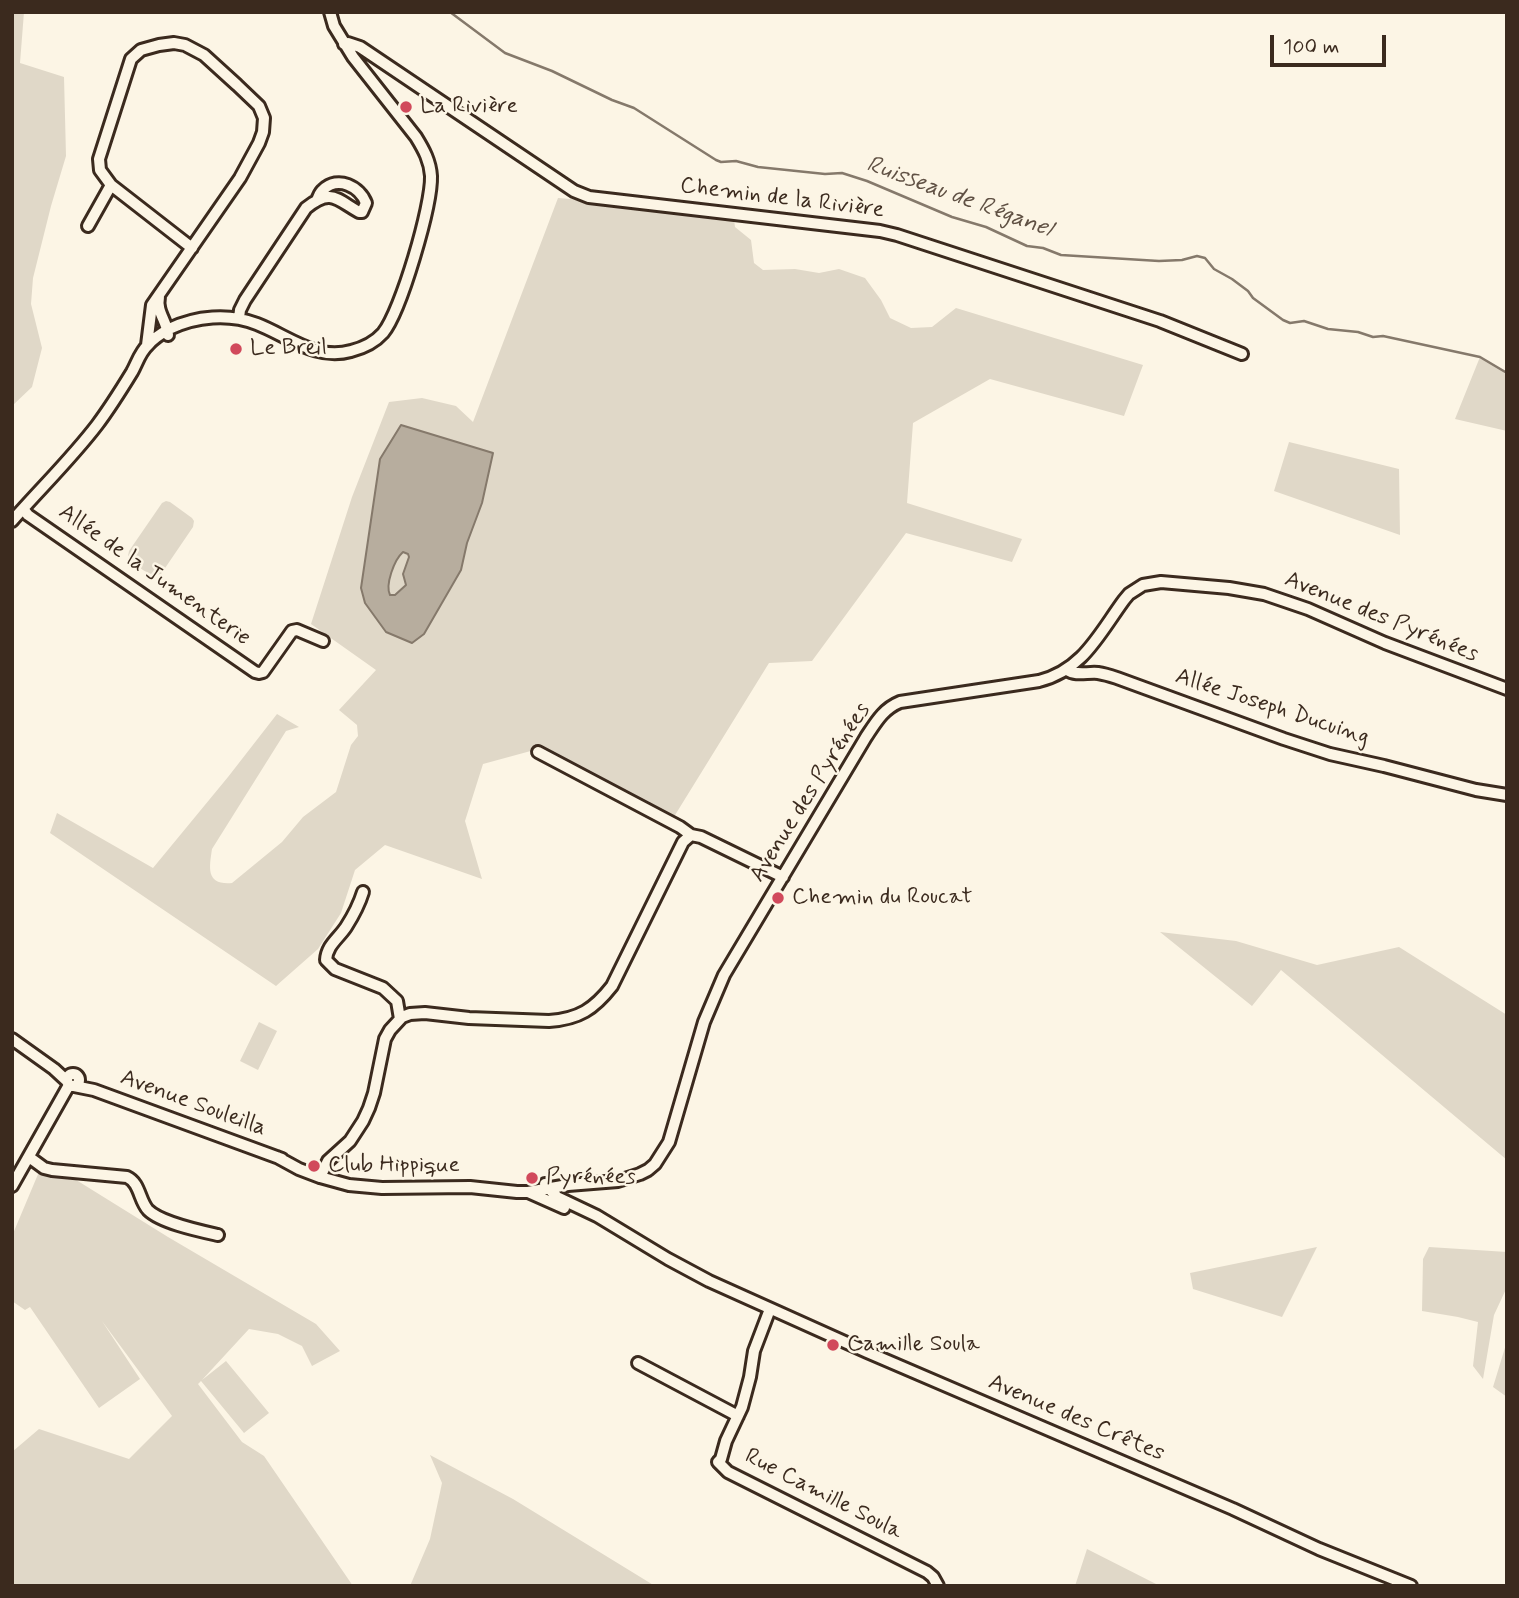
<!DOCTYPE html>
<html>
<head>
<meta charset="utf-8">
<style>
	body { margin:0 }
	#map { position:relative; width:1519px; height:1598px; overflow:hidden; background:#fcf5e5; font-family:Mynerve,sans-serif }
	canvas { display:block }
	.frame { position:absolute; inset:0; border:14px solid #3b2a1e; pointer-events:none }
	.scale { position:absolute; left:1270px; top:35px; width:116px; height:32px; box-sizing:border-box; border:4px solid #3b2a1e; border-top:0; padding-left:9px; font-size:21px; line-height:24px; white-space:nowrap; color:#3b2a1e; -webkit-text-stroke:5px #fcf5e5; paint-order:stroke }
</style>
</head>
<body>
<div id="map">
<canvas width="1519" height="1598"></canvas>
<div class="frame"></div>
<div class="scale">100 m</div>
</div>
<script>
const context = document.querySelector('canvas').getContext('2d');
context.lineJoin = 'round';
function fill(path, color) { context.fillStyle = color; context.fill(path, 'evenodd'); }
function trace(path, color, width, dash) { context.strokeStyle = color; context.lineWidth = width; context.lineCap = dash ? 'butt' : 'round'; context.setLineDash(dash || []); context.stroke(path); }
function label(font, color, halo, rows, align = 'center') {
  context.font = font + ' Mynerve,sans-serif'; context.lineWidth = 5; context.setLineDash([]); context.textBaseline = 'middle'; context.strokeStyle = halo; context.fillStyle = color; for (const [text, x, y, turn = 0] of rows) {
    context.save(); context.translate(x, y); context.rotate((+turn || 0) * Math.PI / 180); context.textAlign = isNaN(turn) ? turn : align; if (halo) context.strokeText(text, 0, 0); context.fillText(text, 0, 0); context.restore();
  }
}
const green = new Path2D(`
	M12,12H24L20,63L64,77L66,156L51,206L33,278L31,304L42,348L32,387L12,406Z
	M558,198L733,212L735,227L751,240L754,263L763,270L795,269L819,273L839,269L865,278L881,300L890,318L911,328L932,327L956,308L1143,365L1124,416L990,379L913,423L907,503L1022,539L1012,562L906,533L812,661L769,663L672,820L538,749L483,764L465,821L482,879L385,845L355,870L341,913L318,949L276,986L50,833L57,813L153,868L228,777L277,714L299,727L286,731L212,849C209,869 206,885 232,883L282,842L303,817L336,792L351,745L358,736L357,725L339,710L376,670L311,624L352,497L389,402L422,398L456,406L473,422Z
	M1480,357L1507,373V431L1455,419Z
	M1289,442L1399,469L1400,535L1274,491Z
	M166,501L170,502L192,518L194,521L193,527L161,574C150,578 135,565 128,556L129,551L162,503Z
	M1160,932L1236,941L1317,965L1399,947L1507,1015V1160L1281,970L1252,1006Z
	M259,1022L277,1031L258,1070L240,1061Z
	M44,1160L168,1237L316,1324L340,1351L312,1366L302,1346L278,1334L249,1329L202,1380L226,1361L269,1413L244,1433L201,1381L198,1384L242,1442L264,1456L353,1586H12V1452L39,1429L129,1459L172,1416L102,1321L140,1379L99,1408L30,1307L25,1310L12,1301V1236Z
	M1317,1247L1282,1317L1193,1289L1190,1273Z
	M1429,1247L1507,1252V1287L1494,1315L1483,1379L1473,1366L1478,1322L1458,1317L1422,1311L1423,1259Z
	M1507,1341V1397L1493,1387Z
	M430,1455L513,1499L655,1586H410L430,1539L442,1483Z
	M1087,1549L1160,1586H1075Z`);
const water = new Path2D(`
	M401,425L493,453L482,503L467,543L461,570L424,634L412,643L386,632L365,603L361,588L380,459ZM403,552L408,554L409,557L403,574L406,585L395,595H390C385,585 394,560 403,552Z`);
const stream = new Path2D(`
	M450,12L505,53L552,71L612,100L634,108L716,160L721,162L736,161L758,167L825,174L842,173L867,181L952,217L986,227L1027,246L1043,248L1061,255L1159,261L1182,260L1197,256L1205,258L1214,269L1232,279L1248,291L1253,298L1283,320L1290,323L1304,321L1328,329L1358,332L1373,337L1383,336L1480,357L1507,373
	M12,100V111`);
const minor = new Path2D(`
	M344,44L348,43L360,47L574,191L589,197L880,231L897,235L1160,321L1242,354
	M88,226L111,185
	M159,297C156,312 167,321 168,335
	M239,318L240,310L245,300L306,208C331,188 336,199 359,212H362L366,203C360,187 338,175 323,190C320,192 319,196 317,200
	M147,345L152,305L240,178L259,143L263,132L264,118L259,106L237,85L204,55L185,45L174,43L159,45L141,50L131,59L99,159L100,170L111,185L192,248
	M23,509L28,515L255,672L259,673L263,672L292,631L297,630L323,641
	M12,521C40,489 71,459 97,425C109,409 121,390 132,372C137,363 140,352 148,345C153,339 162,333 169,329C196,316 229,313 257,324C288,336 316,361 351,351C363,348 375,342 383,333C401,311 432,205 431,176C430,161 424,150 416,137L353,57L334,26L330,12
	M1067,670C1076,676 1087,672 1098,673C1105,674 1111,676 1117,678L1284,739L1330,754L1384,766L1476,790L1507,795
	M538,752L680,827L691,835L701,837L783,877
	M363,892C359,905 353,916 346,927C338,939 327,945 326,960L335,969L383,988L397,1001L400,1019
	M12,1039L54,1069L67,1081
	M67 1080a6 6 0 1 1 12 0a6 6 0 1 1-12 0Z
	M74,1086L94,1090L282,1159
	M29,1157L44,1168L52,1170L127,1177C140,1183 139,1200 148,1210C161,1223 200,1231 218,1235
	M277,1157L299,1169L320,1177L349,1185L382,1188L470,1187L517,1192H528L568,1185L618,1181L640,1174L648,1170L655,1164L669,1142L704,1022L724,975L866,737C876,722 883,709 900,702L1039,681C1083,670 1099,634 1124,600L1129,594L1143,585L1161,582L1229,588L1264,594L1308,609L1385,643L1507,689
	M320,1177L328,1161L350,1141L363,1121L369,1108L374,1093L385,1039L390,1030L402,1017L410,1014L425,1013L469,1018L549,1021C579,1019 594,1009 612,986L683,842L691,835
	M545,1184L557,1197L597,1216L668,1259L709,1281L867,1352L1233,1509L1319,1549L1411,1586
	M12,1186L69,1085
	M528,1192L564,1208
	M770,1309L754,1351L750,1377L742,1407L726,1441L721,1459L718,1462L728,1472L927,1572L933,1577L938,1586
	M638,1363L738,1416`);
const markers = [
	[406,107,7,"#d1495b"],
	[236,349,7,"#d1495b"],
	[778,898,7,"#d1495b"],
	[314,1166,7,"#d1495b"],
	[532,1178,7,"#d1495b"],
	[833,1345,7,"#d1495b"]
];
const poiNames = [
	["La Rivière",420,107],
	["Le Breil",250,349],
	["Chemin du Roucat",792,898],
	["Club Hippique",328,1166],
	["Pyrénées",546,1178],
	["Camille Soula",847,1345]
];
const streetNames = [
	["Chemin de la Rivière",782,199,7],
	["Allée de la Jumenterie",154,576,35],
	["Avenue des Pyrénées",1381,618,22],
	["Allée Joseph Ducuing",1272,708,18],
	["Avenue des Pyrénées",811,793,-58],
	["Avenue Souleilla",193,1104,20],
	["Avenue des Crêtes",1076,1419,23],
	["Rue Camille Soula",823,1495,27]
];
const waterNames = [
	["Ruisseau de Réganel",959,198,20]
];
fill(green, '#e0d8c8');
fill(water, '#b7ad9e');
trace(water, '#85796b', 2);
trace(stream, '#85796b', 2.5);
trace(minor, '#3b2a1e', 16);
trace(minor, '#fcf5e5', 10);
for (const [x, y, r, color] of markers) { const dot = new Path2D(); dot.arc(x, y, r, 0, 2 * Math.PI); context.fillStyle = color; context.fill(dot); trace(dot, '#fcf5e5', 2.5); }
label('23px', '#3b2a1e', '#fcf5e5', poiNames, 'left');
label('23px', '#3b2a1e', '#fcf5e5', streetNames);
label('italic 24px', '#605144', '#fcf5e5', waterNames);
</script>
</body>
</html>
